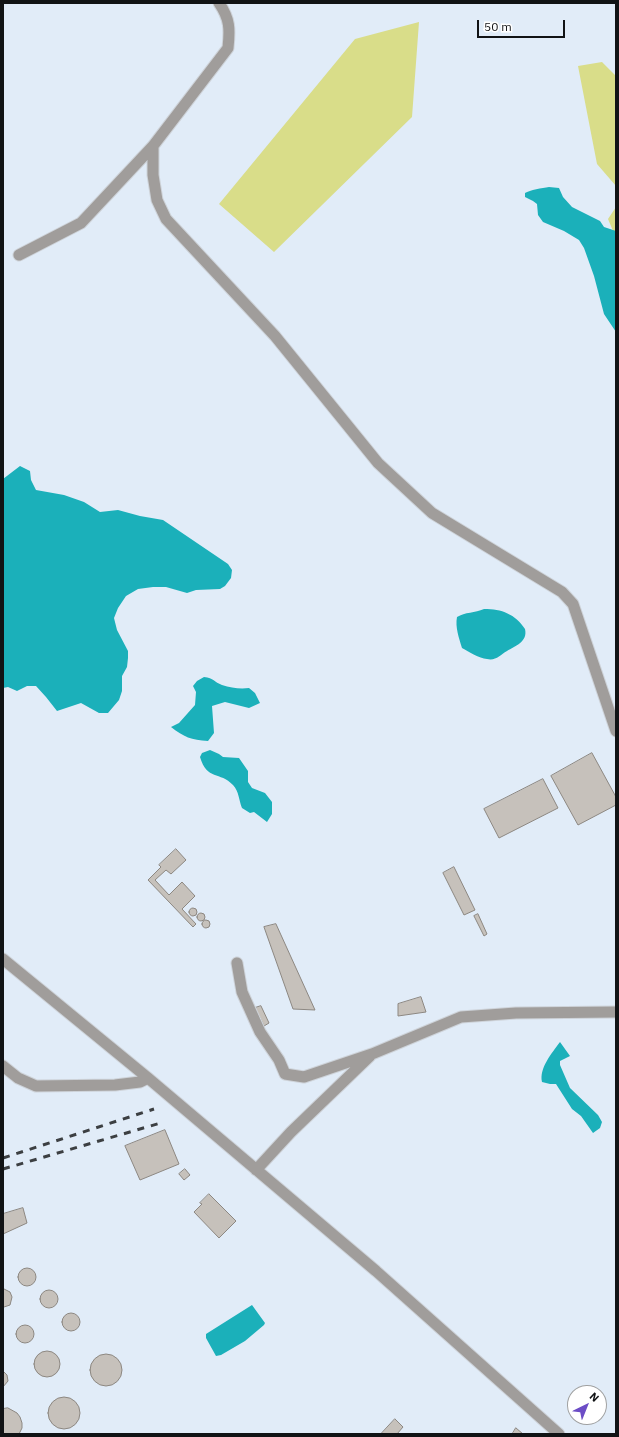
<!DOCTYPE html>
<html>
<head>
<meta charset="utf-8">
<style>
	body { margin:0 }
	#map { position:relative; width:619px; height:1437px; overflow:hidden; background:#f2f8fe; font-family:"IBM Plex Sans",sans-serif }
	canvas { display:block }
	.frame { position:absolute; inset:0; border:4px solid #111315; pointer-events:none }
	.north { position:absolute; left:567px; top:1385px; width:40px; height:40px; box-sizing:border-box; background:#fff; border:1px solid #a0a1a1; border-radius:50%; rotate:43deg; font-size:11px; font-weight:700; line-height:16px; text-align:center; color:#111315 }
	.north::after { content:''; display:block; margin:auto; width:14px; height:18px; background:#6c4dc6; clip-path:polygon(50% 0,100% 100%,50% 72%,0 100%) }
	.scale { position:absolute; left:477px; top:20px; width:88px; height:18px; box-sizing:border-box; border:2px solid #111315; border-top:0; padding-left:5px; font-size:12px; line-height:14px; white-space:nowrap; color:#111315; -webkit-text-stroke:3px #fff; paint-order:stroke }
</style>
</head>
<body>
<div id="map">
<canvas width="619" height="1437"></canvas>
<div class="frame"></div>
<div class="north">N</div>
<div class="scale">50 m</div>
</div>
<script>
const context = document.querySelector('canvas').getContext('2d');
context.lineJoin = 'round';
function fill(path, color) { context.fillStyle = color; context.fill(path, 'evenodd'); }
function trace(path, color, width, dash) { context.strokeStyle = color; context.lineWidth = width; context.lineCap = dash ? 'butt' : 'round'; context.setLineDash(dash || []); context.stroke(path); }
const built = new Path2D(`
	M3,3H616V1434H3ZM575,1393H599V1417H575Z`);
const green = new Path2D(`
	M419,22L412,117L274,252L219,204L355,39Z
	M602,62L616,76V186L597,164L578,66Z
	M616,207V238L608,219Z`);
const water = new Path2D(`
	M549,187L559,188L563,197L572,207L600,221L604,227L616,231V332L604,314L594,276L584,248L579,240L564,231L543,222L538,215L537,204L533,201L525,197V193C530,190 542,188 549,187Z
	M20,466L30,471L31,480L36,490L64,495L84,502L100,512L118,510L140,516L163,520L228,564L232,570L231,578L225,586L220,589L196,590L187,593L166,587H153L138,589L126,596L118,608L114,618L117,630L128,651V658L127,667L122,676V691L119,700L108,713H99L81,703L57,711L46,697L36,686H27L17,691L8,687L3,688V479Z
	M484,609C502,609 515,614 525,629C528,642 515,646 507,651C500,655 496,661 487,659C479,658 469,652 462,648C459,638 455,627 457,617C465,612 475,613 484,609Z
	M204,677C214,678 214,682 222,685C231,688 240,689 249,688L255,693L260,703L249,708L225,702L212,706L214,733L208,741C191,740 184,737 171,727L179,723L195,705L196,692L193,686L197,681Z
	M210,750L219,754L223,757L239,758L248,771V782L252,788L265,793L272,802V814L267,822L254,812L250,813L242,808C239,801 239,791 233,785C220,771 207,781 200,757L202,753Z
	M560,1042L570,1056L560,1061V1065L570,1088L598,1115L602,1122L600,1128L593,1133L581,1116L572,1109L556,1084H550L542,1082C539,1068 552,1053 560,1042Z
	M252,1305L265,1323L264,1325L245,1341L221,1355L216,1356L206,1338V1334Z`);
const building = new Path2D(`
	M592,753L616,797V805L578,825L551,776Z
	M543,779L558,808L499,838L484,809Z
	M176,849L186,860L171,874L166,870L155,880L169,895L182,882L195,896L182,909L196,924L193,927L148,880L161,867L159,865Z
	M454,867L475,910L464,915L443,873Z
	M189 912a4 4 0 1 1 8 0a4 4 0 1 1-8 0Z
	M197 917a4 4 0 1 1 8 0a4 4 0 1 1-8 0Z
	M478,914L487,934L484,936L474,916Z
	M202 924a4 4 0 1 1 8 0a4 4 0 1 1-8 0Z
	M276,924L315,1010L293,1009L264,927Z
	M421,997L426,1012L398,1016V1004Z
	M261,1006L269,1023L264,1026L255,1008Z
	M165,1130L179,1164L140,1180L125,1146Z
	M185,1169L190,1175L184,1180L179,1174Z
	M209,1194L236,1221L219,1238L194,1212L202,1204L200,1203Z
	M23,1208L27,1223L3,1234V1214Z
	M18 1277a9 9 0 1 1 18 0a9 9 0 1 1-18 0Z
	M4,1289L10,1292L12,1297L10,1305L4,1307H3V1290Z
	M40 1299a9 9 0 1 1 18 0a9 9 0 1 1-18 0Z
	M62 1322a9 9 0 1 1 18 0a9 9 0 1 1-18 0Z
	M16 1334a9 9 0 1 1 18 0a9 9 0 1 1-18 0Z
	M34 1364a13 13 0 1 1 26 0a13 13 0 1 1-26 0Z
	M90 1370a16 16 0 1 1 32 0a16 16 0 1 1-32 0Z
	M3,1371L7,1375L8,1381L3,1387Z
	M48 1413a16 16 0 1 1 32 0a16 16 0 1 1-32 0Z
	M8,1408L17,1413L20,1417L22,1423V1428L19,1434H3V1409Z
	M395,1419L403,1427L397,1434H381Z
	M516,1428L523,1434H514L513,1433Z`);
const minor = new Path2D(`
	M219,3C230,19 230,29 228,48L153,146V175L157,200L166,219L275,336L378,463L432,513L562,592L573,604L616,731
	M19,255L81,223L153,146
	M3,959L148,1078L376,1271L559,1434
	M237,963L242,992L260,1032L279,1060L285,1074L304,1077L372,1054L461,1017L516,1013L616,1012
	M3,1066L18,1078L36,1086L115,1085L140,1082L148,1078
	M256,1170L291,1132L370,1056`);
const rail = new Path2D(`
	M3,1158L154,1109
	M3,1169L164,1122`);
fill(built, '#e1ecf8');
fill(green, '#d9dd89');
fill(water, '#1bb0ba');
fill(building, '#c6c1bb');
trace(building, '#8d8882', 1);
trace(minor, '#ced3d9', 13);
trace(minor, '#a09d9b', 11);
trace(rail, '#3c3f42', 3, [7, 7]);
</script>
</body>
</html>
